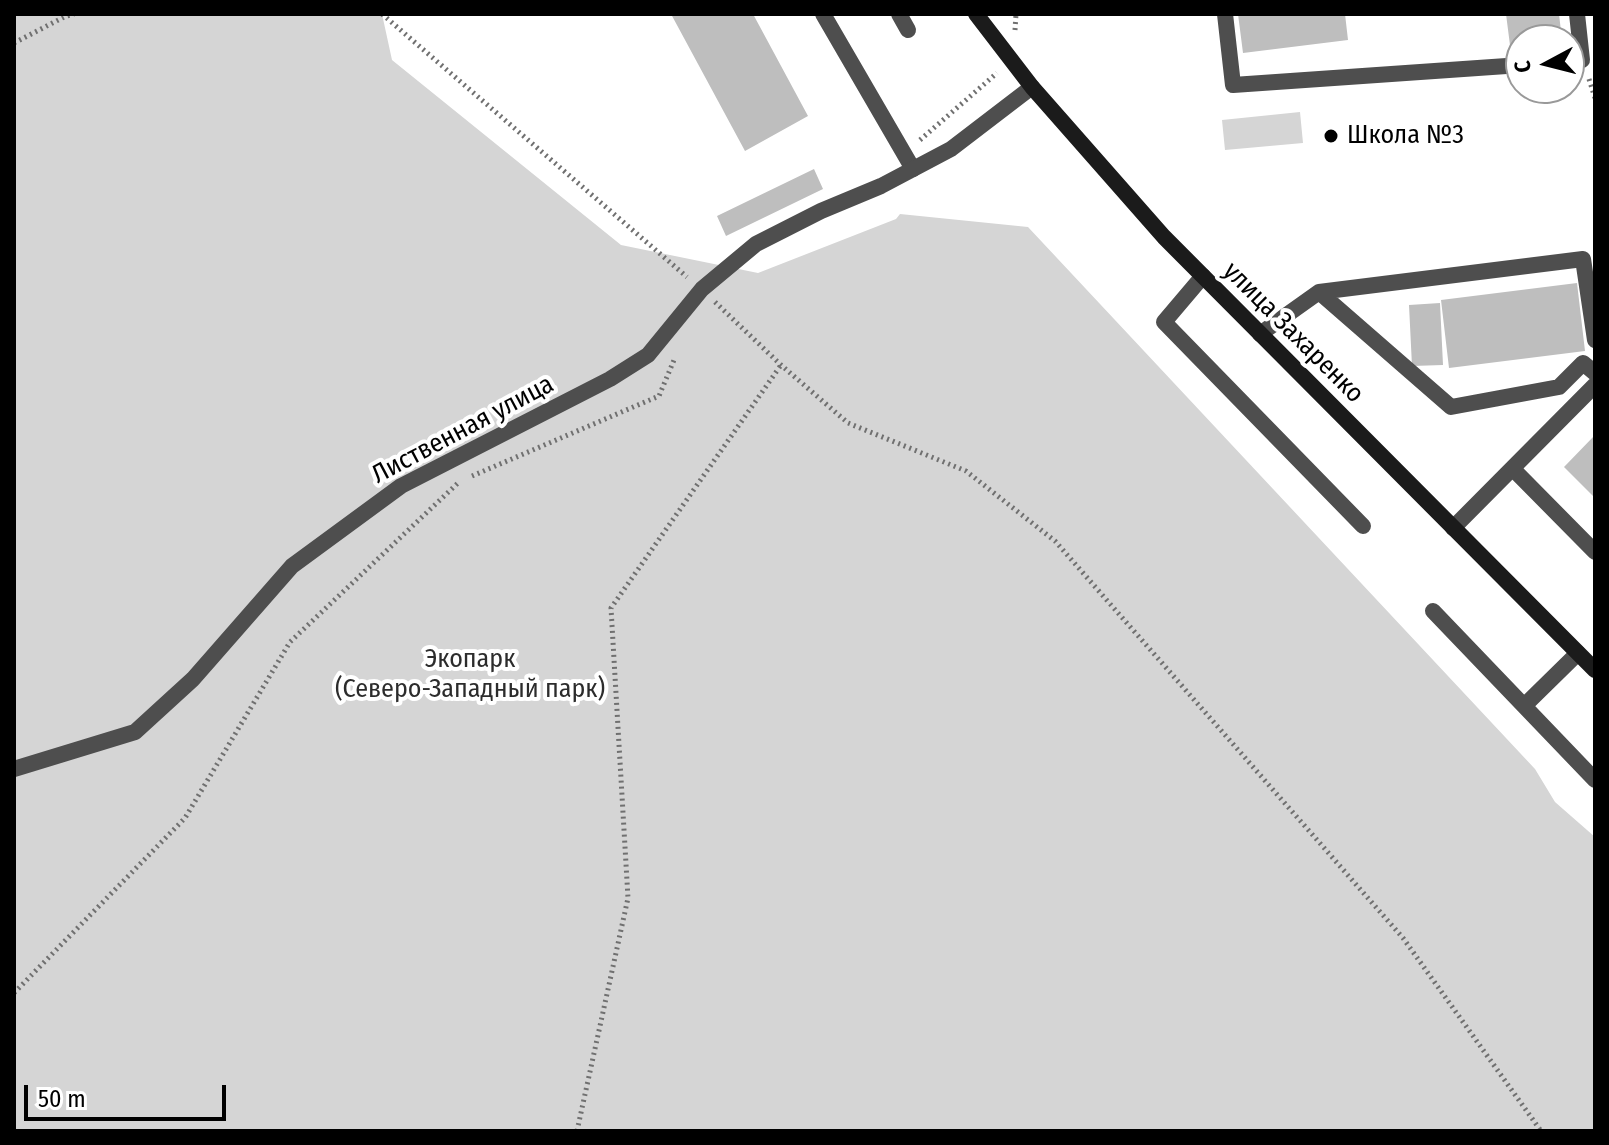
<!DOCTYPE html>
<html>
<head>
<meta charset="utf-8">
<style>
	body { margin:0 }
	#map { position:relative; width:1609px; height:1145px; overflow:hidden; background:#fff; font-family:"Fira Sans Condensed",sans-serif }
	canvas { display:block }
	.frame { position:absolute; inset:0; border:16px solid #000; pointer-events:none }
	.north { position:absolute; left:1505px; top:24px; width:80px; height:80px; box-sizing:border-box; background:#fff; border:2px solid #999; border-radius:50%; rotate:263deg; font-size:22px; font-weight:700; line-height:32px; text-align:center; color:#000 }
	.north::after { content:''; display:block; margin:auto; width:28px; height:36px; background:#000; clip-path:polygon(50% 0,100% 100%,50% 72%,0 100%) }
	.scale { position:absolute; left:24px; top:1085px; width:202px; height:36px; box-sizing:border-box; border:4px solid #000; border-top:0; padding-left:10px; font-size:24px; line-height:28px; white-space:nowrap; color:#000; -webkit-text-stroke:6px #fff; paint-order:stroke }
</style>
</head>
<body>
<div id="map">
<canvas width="1609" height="1145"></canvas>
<div class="frame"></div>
<div class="north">С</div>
<div class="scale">50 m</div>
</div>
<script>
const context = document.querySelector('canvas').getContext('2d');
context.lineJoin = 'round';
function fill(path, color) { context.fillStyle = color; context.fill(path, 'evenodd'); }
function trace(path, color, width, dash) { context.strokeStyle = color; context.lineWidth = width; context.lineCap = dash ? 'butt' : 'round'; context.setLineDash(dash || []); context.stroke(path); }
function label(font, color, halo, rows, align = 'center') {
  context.font = font + ' "Fira Sans Condensed",sans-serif'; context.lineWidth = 8; context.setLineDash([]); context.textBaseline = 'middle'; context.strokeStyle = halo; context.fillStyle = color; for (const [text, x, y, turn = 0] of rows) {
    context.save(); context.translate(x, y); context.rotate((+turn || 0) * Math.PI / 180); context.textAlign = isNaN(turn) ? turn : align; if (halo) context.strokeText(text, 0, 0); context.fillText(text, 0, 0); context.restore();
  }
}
const green = new Path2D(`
	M14,14H382L392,60L621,245L758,273L896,219L900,214L1028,227L1535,769L1555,802L1595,837V1131H14Z
	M1300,112L1303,143L1225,150L1222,120Z`);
const building = new Path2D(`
	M671,14H753L808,116L745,151Z
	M1238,14H1345L1348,40L1243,53Z
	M1506,14H1559L1562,40H1521V52L1511,53Z
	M814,169L823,189L726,236L717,216Z
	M1577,283L1585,351L1449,368L1441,300Z
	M1440,303L1443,365L1412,366L1409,305Z
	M1595,435V498L1564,467Z`);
const path = new Path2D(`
	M382,14L687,277
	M1015,30L1016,14
	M14,43L64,17L74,14
	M1589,79L1595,98
	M920,140L997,73
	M715,302L781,365L848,423L966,471L1055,541L1403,938L1541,1131
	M472,476L659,396L674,360
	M14,993L185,818L290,642L459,482
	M577,1131L628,898L611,608L781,365`);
const lane = new Path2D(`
	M823,14L913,169
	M899,14L908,30
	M1225,14L1233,85L1521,65
	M1569,61L1582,60L1577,14
	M1203,276L1164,322L1363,526
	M1319,292L1451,407L1559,387L1583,363L1595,373
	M1260,334L1319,292L1583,259L1595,340
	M1513,469L1595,552
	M1453,528L1595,385
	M1433,611L1595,780
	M1524,706L1578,653`);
const street = new Path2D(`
	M14,769L135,732L193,679L292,566L401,486L610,379L648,355L702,289L756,244L821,211L881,186L951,149L1032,87`);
const secondary = new Path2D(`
	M976,14L1032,87L1164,237L1595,670`);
const markers = [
	[1331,136,8,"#000"]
];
const poiNames = [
	["Школа №3",1347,136]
];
const streetNames = [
	["улица Захаренко",1293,333,45],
	["Лиственная улица",463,430,-28]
];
const parkNames = [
	["Экопарк",470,660],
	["(Северо-Западный парк)",470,690]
];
fill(green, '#d5d5d5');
fill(building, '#bebebe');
trace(path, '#707070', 5, [2, 4]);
trace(lane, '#4e4e4e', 16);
trace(street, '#4e4e4e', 16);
trace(secondary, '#1b1b1b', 16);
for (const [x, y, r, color] of markers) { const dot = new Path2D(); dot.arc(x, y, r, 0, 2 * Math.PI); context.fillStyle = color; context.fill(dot); trace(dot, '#fff', 3); }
label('26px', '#000', '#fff', poiNames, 'left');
label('26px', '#000', '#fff', streetNames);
label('26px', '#2c2c2c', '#fff', parkNames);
</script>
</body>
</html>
